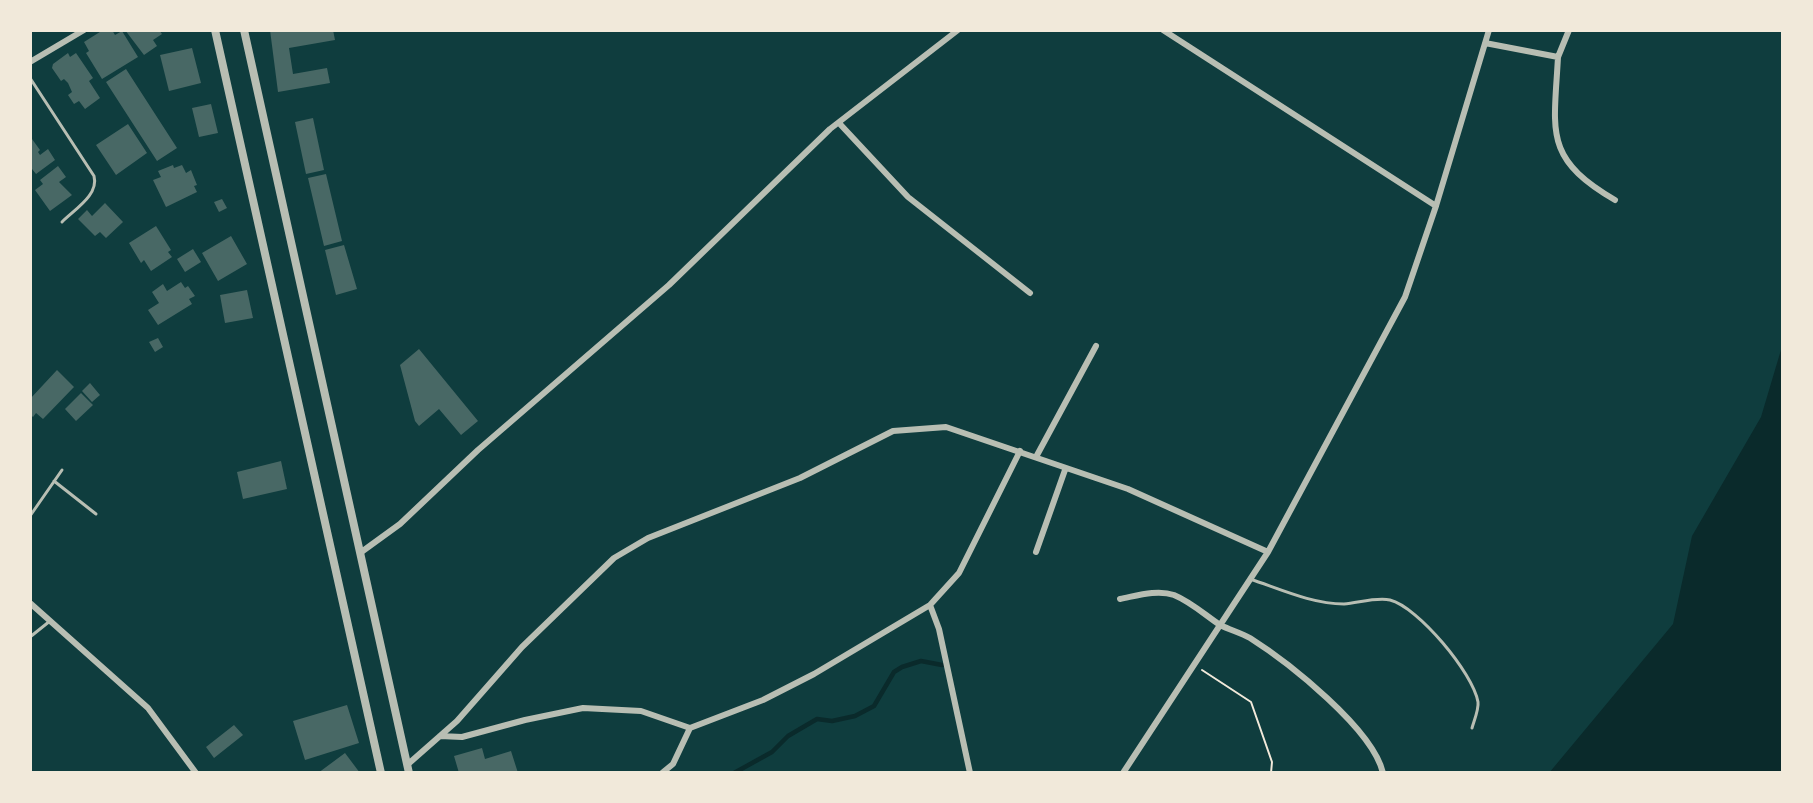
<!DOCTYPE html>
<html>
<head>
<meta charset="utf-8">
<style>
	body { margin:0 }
	#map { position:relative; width:1813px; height:803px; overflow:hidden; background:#0f3d3e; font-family:"IBM Plex Sans",sans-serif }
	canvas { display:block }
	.frame { position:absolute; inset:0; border:32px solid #f1e9da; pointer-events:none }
</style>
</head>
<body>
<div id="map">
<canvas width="1813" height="803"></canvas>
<div class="frame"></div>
</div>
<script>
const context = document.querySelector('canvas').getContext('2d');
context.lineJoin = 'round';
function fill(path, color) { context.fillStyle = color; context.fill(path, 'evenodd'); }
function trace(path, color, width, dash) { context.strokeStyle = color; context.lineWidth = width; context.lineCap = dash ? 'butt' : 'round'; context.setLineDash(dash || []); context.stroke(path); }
const water = new Path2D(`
	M1783,343V773H1549L1673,624L1692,536L1761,417Z`);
const stream = new Path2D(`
	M734,773L772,752L788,736L817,719L832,721L855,716L874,706L894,672L902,667L921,661L942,665`);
const building = new Path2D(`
	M103,30H112L115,35L122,31L138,57L102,79L86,53L89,51L84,42Z
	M125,30H159L162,34L153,40L157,46L144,55Z
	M270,30H333L335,40L289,48L293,74L327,68L330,83L278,92Z
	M192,48L201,83L169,91L160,55Z
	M68,53L70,57L76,53L93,78L89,81L100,98L85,109L79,101L74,104L68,95L72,92L68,83L64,79L61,81L52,68L53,64Z
	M126,69L177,148L157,161L106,82Z
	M211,104L218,133L199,137L192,108Z
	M313,118L324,170L306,174L295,122Z
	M128,124L147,153L116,175L96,145Z
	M32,139L40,150L38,152L40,155L48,149L55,160L36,174L32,169L30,171Z
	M173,165L174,168L182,165L186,173L191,170L197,185L194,186L197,192L166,207L153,180L161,177L158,171Z
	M58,166L66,177L59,182L72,195L50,211L35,190L43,184L40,180Z
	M326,174L342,241L324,246L308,178Z
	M222,199L227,208L219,212L214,202Z
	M105,203L123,222L106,238L100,232L95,236L78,219L87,210L92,216Z
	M156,226L171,250L168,252L172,257L151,271L144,260L141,263L129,243Z
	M231,236L247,264L218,281L202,253Z
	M344,245L357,289L336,295L325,250Z
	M193,249L201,262L185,272L177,259Z
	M181,282L185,288L188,286L195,296L189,299L192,304L158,325L148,310L159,303L152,292L163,284L167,291Z
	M247,290L253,318L225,323L220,295Z
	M158,338L163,347L155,352L149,342Z
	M419,349L478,421L461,435L439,409L419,426L415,421L400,365Z
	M57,370L74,387L43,419L36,413L33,417L30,414V399Z
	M90,383L100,395L92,402L82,391Z
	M81,393L93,405L76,421L65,409Z
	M281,461L287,489L243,499L237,472Z
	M347,705L359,743L305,760L293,721Z
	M234,725L243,735L214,758L206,747Z
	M482,748L485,759L511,751L518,773H459L454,756Z
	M345,753L360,773H318Z`);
const path = new Path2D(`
	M1202,670L1251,702L1272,762L1271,773`);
const service = new Path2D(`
	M30,78L94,176C99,195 75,209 62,222
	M54,481L96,514
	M30,516L62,470
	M1250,579C1280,589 1312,604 1344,604C1358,603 1376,597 1390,600C1418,607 1473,673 1478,702C1479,709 1474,721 1472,728
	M30,637L50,621`);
const minor = new Path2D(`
	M1163,30L1436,206
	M1485,43L1558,57L1569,30
	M1558,57C1554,132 1543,158 1615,200
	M30,62L84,30
	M839,123L908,197L1030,293
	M1036,457L1096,346
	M1036,552L1065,470
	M360,553L400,524L478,450L669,285L830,129L958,30
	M1120,599C1136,596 1157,589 1174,595C1191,602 1205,615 1220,625C1230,630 1241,633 1250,638C1288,662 1373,729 1383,773
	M30,603L148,708L196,773
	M930,605L939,629L970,773
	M690,728L763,700L814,674L930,605L959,573L1020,451
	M440,736L462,737L525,720L583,708L641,711L690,728L673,764L662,773
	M407,765L457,721L522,647L614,558L648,538L800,478L893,431L946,427L1128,489L1268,552
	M1123,773L1268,552L1405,297L1436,206L1489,30`);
const tertiary = new Path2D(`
	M215,30L381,773
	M244,30L409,773`);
fill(water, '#0a2a2b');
trace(stream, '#0a2a2b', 4.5);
fill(building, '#486865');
trace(path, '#f1e9da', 2);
trace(service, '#b8beb3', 3);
trace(minor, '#b8beb3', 6);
trace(tertiary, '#b8beb3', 8);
</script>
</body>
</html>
